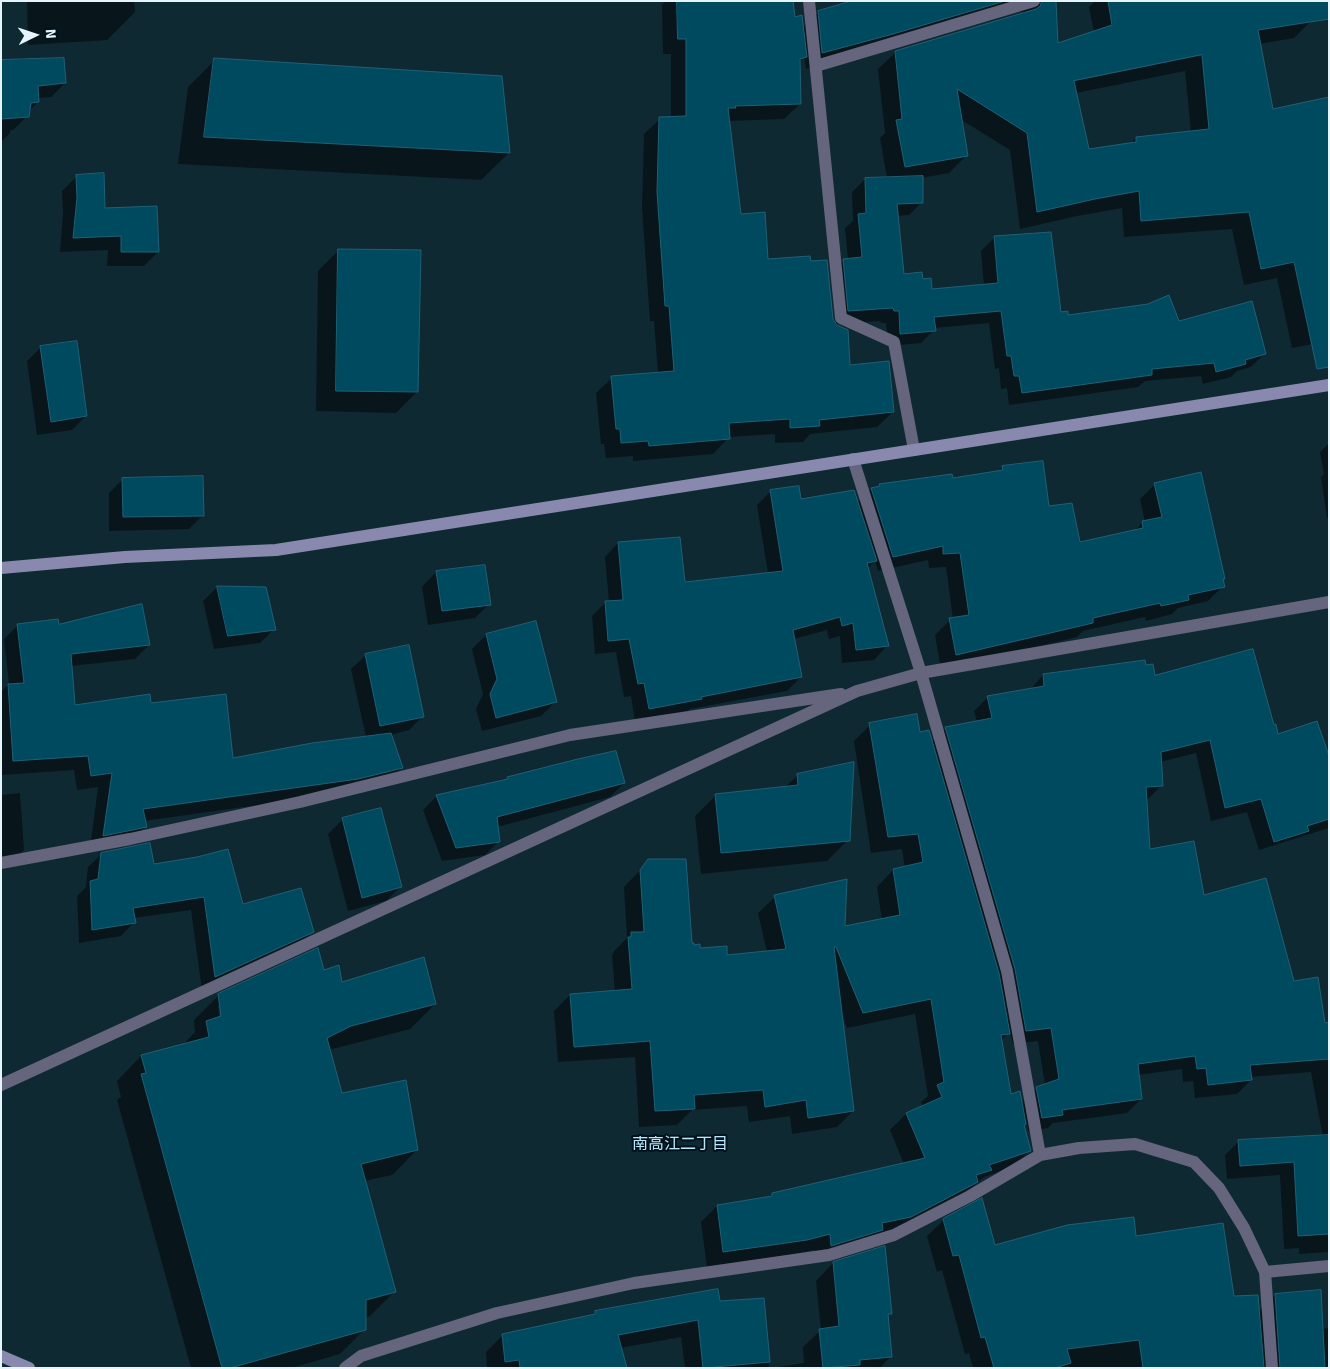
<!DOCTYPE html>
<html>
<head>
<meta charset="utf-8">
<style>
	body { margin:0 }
	#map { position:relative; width:1330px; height:1369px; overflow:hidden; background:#0f2933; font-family:Signika,sans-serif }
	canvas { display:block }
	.frame { position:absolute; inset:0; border:2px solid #e5f5fb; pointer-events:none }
	.north { position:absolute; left:10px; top:10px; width:50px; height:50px; -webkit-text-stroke:4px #00121b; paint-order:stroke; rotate:86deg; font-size:14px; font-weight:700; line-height:20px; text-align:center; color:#e5f5fb }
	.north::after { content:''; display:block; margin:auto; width:18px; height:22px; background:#e5f5fb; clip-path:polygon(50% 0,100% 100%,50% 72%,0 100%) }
</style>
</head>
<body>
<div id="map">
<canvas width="1330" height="1369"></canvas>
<div class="frame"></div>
<div class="north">N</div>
</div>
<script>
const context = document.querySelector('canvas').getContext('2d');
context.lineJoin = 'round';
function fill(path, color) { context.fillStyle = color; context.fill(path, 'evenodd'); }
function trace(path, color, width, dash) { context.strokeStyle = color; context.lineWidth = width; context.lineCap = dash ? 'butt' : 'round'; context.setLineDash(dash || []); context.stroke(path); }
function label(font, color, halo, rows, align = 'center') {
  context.font = font + ' Signika,"Noto Sans JP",sans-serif'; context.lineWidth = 4; context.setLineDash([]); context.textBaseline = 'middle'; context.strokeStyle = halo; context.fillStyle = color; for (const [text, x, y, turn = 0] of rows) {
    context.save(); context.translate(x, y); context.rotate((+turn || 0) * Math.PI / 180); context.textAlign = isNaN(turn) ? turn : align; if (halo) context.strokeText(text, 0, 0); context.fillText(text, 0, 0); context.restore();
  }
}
const shadow = new Path2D(`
	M27,1H134L135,12L107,40L28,45Z
	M665,1H792L794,19L802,28L819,12L847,4L846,1H1054L1057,44L1094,33L1089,7L1095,1H1308L1311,21L1294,38L1259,44L1272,111L1329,341L1292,348L1277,278L1244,285L1232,229L1124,237L1122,208L1077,216L1020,229L1010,150L960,119L966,156L949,173L921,178L922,202L909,215L897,216L903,275L921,280L931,291L984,286L981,251L994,238L1060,314L1067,317L1179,322L1264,354L1251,367L1237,371L1231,377L1203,384L1201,376L1145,381L1138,387L1009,405L1007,388L1001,389L999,368L995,369L989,323L934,328V330L921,343L888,346L886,323H881L880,321L836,324L831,273L844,260L848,259L845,228L853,221L852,192L865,179L887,178L880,138L885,133L878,69L896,52L1023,14L1022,12L1014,10L806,69L804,58L799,63L800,104L784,119L728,121L739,215L767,260L832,319L849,366L893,412L877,427L810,434L803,442L775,443V434L729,437L713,454L633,461V456L606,458L604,444H601L596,393L612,378L658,373L654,321H650L642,208L644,134L660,119L671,118V54H663L662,5ZM1185,71L1191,132L1136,138L1130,144L1088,150L1076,93Z
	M215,60L509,153L481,180L178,164L188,87Z
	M1,62L65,83L51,97L38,98V102L28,112L27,116L13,130H10V133L1,142Z
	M76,177L104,210L158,252L144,266H107L108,250L60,252L63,213L62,191Z
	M339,250L417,392L396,413L316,411L318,271Z
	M41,347L86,416L72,430L37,435L27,361Z
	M1329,443V518H1327L1321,477L1324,474L1320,452Z
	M1003,468L1048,508L1079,543L1133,532L1142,523L1145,522L1140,499L1155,484L1224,579L1222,580L1223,586L1208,601L1178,608L1172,614L1146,621L1145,617L1083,631L1077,637L941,670L935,635L950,620L953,619L946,567L929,568L928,560L878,571L875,561L867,569L887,646L874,660L842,663L840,636L829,639L827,630L794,639L801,677L787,691L690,709L687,712L635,722L631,696L624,697L616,652L595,654L592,616L605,603L609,602L605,557L618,543L684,583L768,574L757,505L771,491L800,500L857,503L871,489L878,488L880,485L952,479L998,472Z
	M123,479L203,515L189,529L109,531V493Z
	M436,572L489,604L475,618L428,625L422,587Z
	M217,587L265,589L274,629L260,643L214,649L203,601Z
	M535,623L555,702L541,716L482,731L476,709L483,694L472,649L486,635Z
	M18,625L58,626L149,645L135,659L71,666L74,706L150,704L232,760L366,737L351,669L366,655L423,716L409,730L390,735L402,768L388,782L343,793L144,821L145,827L131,841L90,849L98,787L77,790L74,770L1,775V692L9,684L4,639Z
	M1144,666L1154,677L1273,726L1278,735L1329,759V828L1259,850L1247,812L1211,821L1196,753L1160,762L1162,785L1148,799H1145L1149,851L1203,896L1293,982L1324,1025L1329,1024V1252L1299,1254V1248L1284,1249L1280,1175L1227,1179L1225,1155L1239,1141L1323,1137L1311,1072L1250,1077L1251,1080L1237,1094L1195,1098L1193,1081L1183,1082L1182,1069L1138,1075L1141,1099L1127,1113L1053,1123L1048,1128L1028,1131L1027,1122L1023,1126L1029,1151L1013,1167L984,1177L960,1198L893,1233L815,1261L814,1250L789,1255L707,1268L701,1222L717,1206L768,1198L772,1194L904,1164L890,1130L906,1114L923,1106L921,1102L928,1096L915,1014L847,1028L842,1016L853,1111L837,1127L792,1134L790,1116L749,1122L747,1106L692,1110L677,1125L639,1127L635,1057L558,1062L554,1011L570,995L615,992L612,955L615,950L627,938L624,887L649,861L690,944L699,950L726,956L767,952L758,913L775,897L843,927L882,920L877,887L893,870L905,868L902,849L871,853L854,741L870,725L919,733L931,743L946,728L977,722L974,711L988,697L1030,690L1043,675ZM1010,1031L1013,1044L1038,1041L1045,1085L1037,1088L1021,1103L1010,1096L1001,1041Z
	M798,775L848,840L827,861L701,874L695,816L716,795L784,788Z
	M508,778L624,783L610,797L497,827L499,841L485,855L442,861L423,810L437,796L505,781Z
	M20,793L24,850L10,864L1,865V795Z
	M380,809L400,887L386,901L348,911L328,834L342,820Z
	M102,854L242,905L312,932L299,945L202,990L191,910L134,918V922L121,936L79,943L77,896L86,887L88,867Z
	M323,972L341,983L435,1004L410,1029L329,1050L341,1094L417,1150L392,1175L364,1181L394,1292L370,1316L365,1318V1329L340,1354L291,1368H191L117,1100L121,1097L117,1081L141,1056L183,1045L195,1032L194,1020L219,995ZM218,1006H221L223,1022H220Z
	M944,1220L994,1247L1135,1238L1233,1298L1258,1312L1275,1295L1322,1329L1329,1328V1368H973L969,1353L965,1354L942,1270L937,1272L927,1236Z
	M833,1263L890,1313L887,1317L891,1356L880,1368H772L804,1363L803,1347L821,1330L816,1281Z
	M763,1299L769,1368H685L681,1337L620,1348L625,1368H487L486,1352L503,1335L591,1316L595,1312Z`);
const building = new Path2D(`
	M677,1H793L795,17L802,15L807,57L800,59L801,104L735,106L736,108H728L741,214L765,212L768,259L810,256L811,261L827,260L833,319L837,325L848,330L850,365L889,361L894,412L819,420L820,426L790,428V419L729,423L730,439L649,446L648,441L621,443L620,429H616L611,376L674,371L669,306H665L657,192L659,117L686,116V39H678Z
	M852,1H1005L893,34L822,53L818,11Z
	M1042,1H1056L1058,43L1112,25L1108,1H1329V19L1258,30L1273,109L1329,97V367L1317,369L1294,262L1261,269L1249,212L1141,221L1139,191L1095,199L1037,212L1027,133L957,89L968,156L905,167L896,120L902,119L895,51L1036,9L1040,6ZM1202,55L1209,129L1136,137V142L1089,149L1074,81Z
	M64,58L66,83L38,86L39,102L31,103L29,117L1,119V60Z
	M214,58L502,76L510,153L204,137Z
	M104,173L105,208L157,206L159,252H121V236L73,238L77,198L76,175Z
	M923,176V203L897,204L904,274L922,272L923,279L931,278L932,289L998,283L994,236L1051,232L1061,312L1068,311V315L1148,304L1169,295L1179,321L1252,301L1266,354L1245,360L1246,364L1216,372L1214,363L1152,369V375L1022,393L1019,376H1014L1011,356H1007L1001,311L934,317L936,331L900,334L899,311H894L893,308L848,311L843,259L862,257L858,214L866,213L865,178Z
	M338,249L421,250L418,392L336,391Z
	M77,341L87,416L51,422L40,346Z
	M1043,461L1049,506L1072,503L1080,542L1143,528L1142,521L1162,517L1154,483L1201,472L1225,579H1223L1225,587L1188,595L1189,600L1161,606L1160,603L1093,618V623L956,655L949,618L969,615L960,553L943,554V546L893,557L871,488L880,486L879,484L952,474L953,478L1003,470L1002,466Z
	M203,476L204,516L123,517L122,478Z
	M799,486L801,499L854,490L877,561L867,563L889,646L856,650L853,623L842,626L840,617L793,630L802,677L701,697L702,699L649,709L644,683L638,684L629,639L608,641L605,601L623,600L618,542L680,537L685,582L783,571L770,490Z
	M485,565L491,605L442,611L436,571Z
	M217,586L266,587L276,630L228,636Z
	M142,604L150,645L71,654L75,705L150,694L151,703L226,694L233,758L312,743L391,733L403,768L358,779L143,809L147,827L103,836L112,773L91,776L88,756L13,761L8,684L24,683L17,624L58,619L59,624Z
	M536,621L557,702L496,718L490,694L497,679L486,634Z
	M409,645L424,717L380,726L365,654Z
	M1253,649L1274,725L1276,724L1278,734L1317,721L1329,756V819L1307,826L1309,831L1274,842L1261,799L1225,808L1210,740L1161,752L1163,786L1146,787L1150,849L1194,841L1204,895L1266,878L1294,981L1318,977L1325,1023L1329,1022V1059L1250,1065L1252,1080L1208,1085L1206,1068L1197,1069L1195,1056L1138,1064L1142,1099L1062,1110L1063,1115L1042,1118L1036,1087L1059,1079L1051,1028L1026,1031L1015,969L945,727L992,718L987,696L1044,686L1043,674L1145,660L1146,665L1153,664L1155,675Z
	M917,714L920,732L929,730L999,973L1010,1034L1001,1035L1011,1094L1020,1091L1026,1124L1024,1125L1031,1151L989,1165L992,1170L976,1175L978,1182L911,1217L882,1223L883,1230L831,1246L830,1234L807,1240L723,1252L717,1205L772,1196V1193L925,1158L906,1113L942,1097L937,1085L944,1082L931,999L863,1013L836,947H834L854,1111L808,1118L806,1100L765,1107L763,1090L694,1095L695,1109L655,1111L650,1041L574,1047L570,994L632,989L628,937H631V932H644L640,870L648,859H686L692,943H694V945L700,944V948L727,946V955L786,949L774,895L847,879L845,926L900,915L893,869L923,862L918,834L888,837L869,723Z
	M616,751L625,783L497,817L500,842L456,848L436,795L508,779L507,777L578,759Z
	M854,762L850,841L721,853L715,794L798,785L797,774Z
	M381,808L402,887L362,898L342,818Z
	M150,843L154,864L197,857L228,849L243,904L301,888L314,932L215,977L204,897L133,908L136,923L92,930L90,881L98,879L101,853Z
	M318,948L324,970L339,965L342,982L424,957L436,1004L351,1026L327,1038L342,1093L406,1080L418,1150L361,1164L396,1292L366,1300V1330L230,1368H222L141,1074L146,1073L141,1055L209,1037L206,1021L221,1016L218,994Z
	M1329,1135V1234L1298,1236L1294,1162L1240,1166L1238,1140Z
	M982,1198L995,1245L1067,1225L1134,1217L1136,1236L1223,1223L1234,1296L1258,1295L1264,1368H1143L1139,1340L1067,1349L1071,1363L1055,1368H994L985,1337L981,1338L959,1255L953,1256L943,1219Z
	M885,1246L892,1314H888L892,1357L860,1360V1365L823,1368L819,1329L839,1326L833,1262Z
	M718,1289L720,1301L764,1298L770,1362L703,1368L698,1320L618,1335L627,1368H520L519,1360L505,1362L502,1334L595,1314V1311Z
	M1321,1290L1325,1368H1280L1275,1294Z`);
const street = new Path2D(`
	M809,1L841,318L894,342L914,450
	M816,66L1034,1
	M853,459L921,673L1007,971L1040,1155
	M1,863L130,839L300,802L570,735L841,694
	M1,1085L857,691L921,673L1329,602
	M1265,1272L1329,1266
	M345,1368L361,1356L497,1313L634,1283L829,1255L894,1235L970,1196L1040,1155L1079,1148L1135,1144L1194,1162L1219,1188L1244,1228L1265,1272L1272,1368`);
const secondary = new Path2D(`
	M1,568L125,557L276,550L1329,385
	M1,1356L29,1368`);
const neighbourhoodNames = [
	["南高江二丁目",680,1145]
];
fill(shadow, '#0007');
fill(building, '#004a5f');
trace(building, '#206076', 1);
trace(street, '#65657d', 12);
trace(secondary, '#8989af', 12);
label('16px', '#b9e7fb', '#00121b', neighbourhoodNames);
</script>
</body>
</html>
